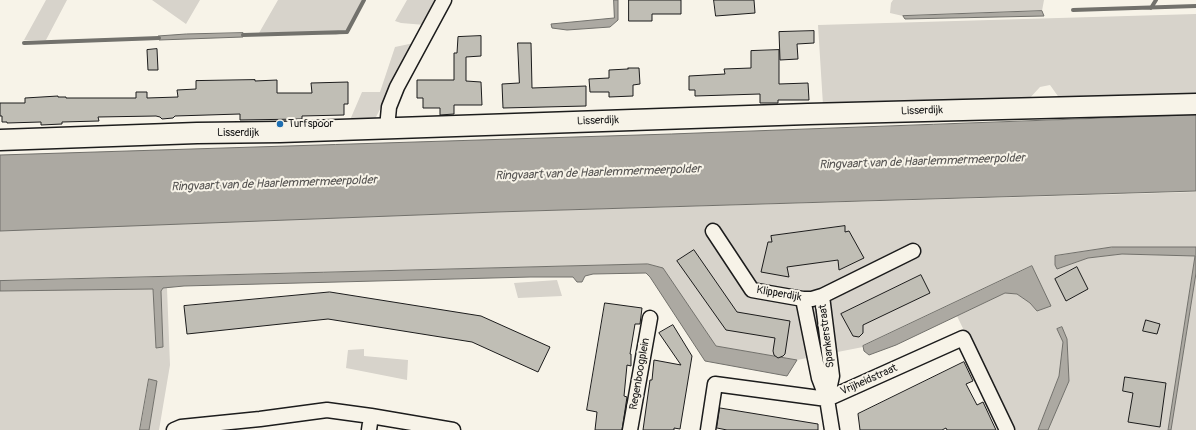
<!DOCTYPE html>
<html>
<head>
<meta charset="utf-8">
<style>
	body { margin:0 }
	canvas { display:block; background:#f7f3e8 }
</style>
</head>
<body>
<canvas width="1196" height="430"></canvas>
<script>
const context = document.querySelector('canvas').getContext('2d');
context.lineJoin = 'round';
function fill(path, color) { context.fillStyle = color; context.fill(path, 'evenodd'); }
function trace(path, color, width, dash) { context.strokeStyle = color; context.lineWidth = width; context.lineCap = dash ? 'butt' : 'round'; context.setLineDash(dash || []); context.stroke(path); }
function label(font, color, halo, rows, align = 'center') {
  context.font = font + ' Pangolin,sans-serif'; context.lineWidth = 4; context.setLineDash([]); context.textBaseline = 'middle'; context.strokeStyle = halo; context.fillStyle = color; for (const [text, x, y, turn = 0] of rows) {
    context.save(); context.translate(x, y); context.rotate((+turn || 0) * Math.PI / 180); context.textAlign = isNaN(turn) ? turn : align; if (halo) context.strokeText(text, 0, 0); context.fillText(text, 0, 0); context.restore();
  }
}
const green = new Path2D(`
	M46,0H67L46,40H24Z
	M152,0H200L186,24Z
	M278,0H363L347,32L336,35L259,33Z
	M407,0H435L431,8L433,10L425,25L401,23L395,21Z
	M893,0H1044L1042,11L903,16L890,13L891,3Z
	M1196,14V97L1060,99L1050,85L1040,87L1028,100L823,105L818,25Z
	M414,43L375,119L350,120L362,92H380L395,47Z
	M1196,192V247H1112L1057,269L1088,258L1122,254L1195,256L1168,430H1048L1069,381L1067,339L1057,329L1064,342L1059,376L1038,430H1012L957,316L1005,293L1017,294L1030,303L1037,311L1050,306L1032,266L863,346V347L797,360L716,346L663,268L648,264L0,281V229L496,212Z
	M1196,273V430H1171Z
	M557,280L562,296L518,298L514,283Z
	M163,288H167L170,365L159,430H149L157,381L149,380L140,430H0V291L153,289L156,348L163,347L161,291Z
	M364,349V356L408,360L407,380L346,368L348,350Z`);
const water = new Path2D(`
	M614,0H618V20L610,27L567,30L552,28L551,24L614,18Z
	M1042,11L1044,16L905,19L903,16Z
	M243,33V37L159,40L158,36L186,34Z
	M1196,115V191L496,212L0,231V155L671,134Z
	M1112,247H1196V273L1171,430H1168L1195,256L1122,254L1088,258L1057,269L1055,265V256Z
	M648,264L663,268L716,346L797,360L787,376L705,361L650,277L646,273L593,274L585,276L582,282H577L573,277H530L184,286L163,288L161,291L163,347L156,348L153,289L0,291V281Z
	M1032,266L1051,306L1037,311L1030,303L1017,294L1005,293L896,345L869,355L864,351L863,346Z
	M1062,327L1067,339L1069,381L1048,430H1038L1059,376L1063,342L1057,329Z
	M149,379L157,381L149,430H140Z`);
const stream = new Path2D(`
	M1151,8L1156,0
	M1073,10L1196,6
	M243,35L347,32L364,0
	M24,43L159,38`);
const building = new Path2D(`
	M629,0H681V14H652V21H629Z
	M714,0H754L755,13L716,16Z
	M814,31V43L797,44L798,59L780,60L779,32Z
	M481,36V56L466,57V81L481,82L482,105H454V114L440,115V108H423V98H417V80H454V53H457L458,37Z
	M518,43H531L532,88L586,86V106L503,108L502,84L519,83Z
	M157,49L158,70H148L147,50Z
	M779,50V84L808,83L809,100H778V103H760V94L695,96V90H689V76L725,74L724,69L751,68V51Z
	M628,68H639L640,84L633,85V96L609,97V92H590L589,79L609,78V70L628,69Z
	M255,80V81L277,80V93H312L311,83L348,82V104H344V115L302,116V119L240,120V114L175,116L173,118L162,119L160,117L156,116L98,117L99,121L62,122V124L41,125V122L7,123V122H2V116H0V103H25V98L58,96V97H66V98H136V92H147V98L178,97L177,90L196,89V81Z
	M845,226V232L849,231L864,258L839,270L838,260L787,267L789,277L761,272L768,242H772L771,236Z
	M694,250L737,312L790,321L785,354L783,356L778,358L774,355L773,351L775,338L726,330L677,261Z
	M1077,267L1088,289L1066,301L1055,279Z
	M921,275L930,293L863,325V333L859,337L853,336L841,314Z
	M330,292L481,316L550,347L538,372L472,342L328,319L187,334L184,306Z
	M605,303L642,308L640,324H635L630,354H631V366L627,365L624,396L627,397L622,430H595L597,412L587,410Z
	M1146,320L1160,324L1157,334L1143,331Z
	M673,325L692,356L680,429L674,428V430H643L650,380H652L654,360L681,365L659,333Z
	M964,362L973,381L966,384L977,405L983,402L996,430H947L946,428L942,430H860L858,414Z
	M1125,377L1166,383L1160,427L1128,422L1133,393L1123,391Z
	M720,408L818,424V430H727L717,428Z`);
const street = new Path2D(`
	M387,128L389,107L397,87L444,0
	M713,231L752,290L803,299H812L822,296L913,251
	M822,296L832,376L827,399
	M803,299L819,378L827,399L832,430
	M174,430L181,427L260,419L327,410L371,416L453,430
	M369,430L371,416
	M630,430L650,318
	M708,430L715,384L827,399L963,338L1007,430`);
const secondary = new Path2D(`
	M0,140L197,133L280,132L808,114L1196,104`);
const markers = [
	[280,124,4,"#1f6fb2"]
];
const streetNames = [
	["Lisserdijk",922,111,-2],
	["Lisserdijk",598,121,-2],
	["Lisserdijk",238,133],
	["Klipperdijk",779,294,10],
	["Spankerstraat",827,336,-97],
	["Regenboogplein",640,374,-80],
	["Vrijheidstraat",869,380,-24]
];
const poiNames = [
	["Turfspoor",288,124]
];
const waterNames = [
	["Ringvaart van de Haarlemmermeerpolder",922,162,-2],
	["Ringvaart van de Haarlemmermeerpolder",598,173,-2],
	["Ringvaart van de Haarlemmermeerpolder",274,184,-2]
];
fill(green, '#d7d3cb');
fill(water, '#aca9a2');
trace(water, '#72716c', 1);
trace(stream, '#72716c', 4);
fill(building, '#c0beb5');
trace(building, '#1c1c1c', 1);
trace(street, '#1c1c1c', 17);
trace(secondary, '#1c1c1c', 23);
trace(street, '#f7f3e8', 14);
trace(secondary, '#f7f3e8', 20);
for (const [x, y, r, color] of markers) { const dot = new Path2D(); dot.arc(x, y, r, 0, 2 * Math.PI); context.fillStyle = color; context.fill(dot); trace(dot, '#f7f3e8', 1.5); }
label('11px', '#1c1c1c', '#f7f3e8', streetNames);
label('11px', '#1c1c1c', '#f7f3e8', poiNames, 'left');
label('italic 12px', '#565452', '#f7f3e8', waterNames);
</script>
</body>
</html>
